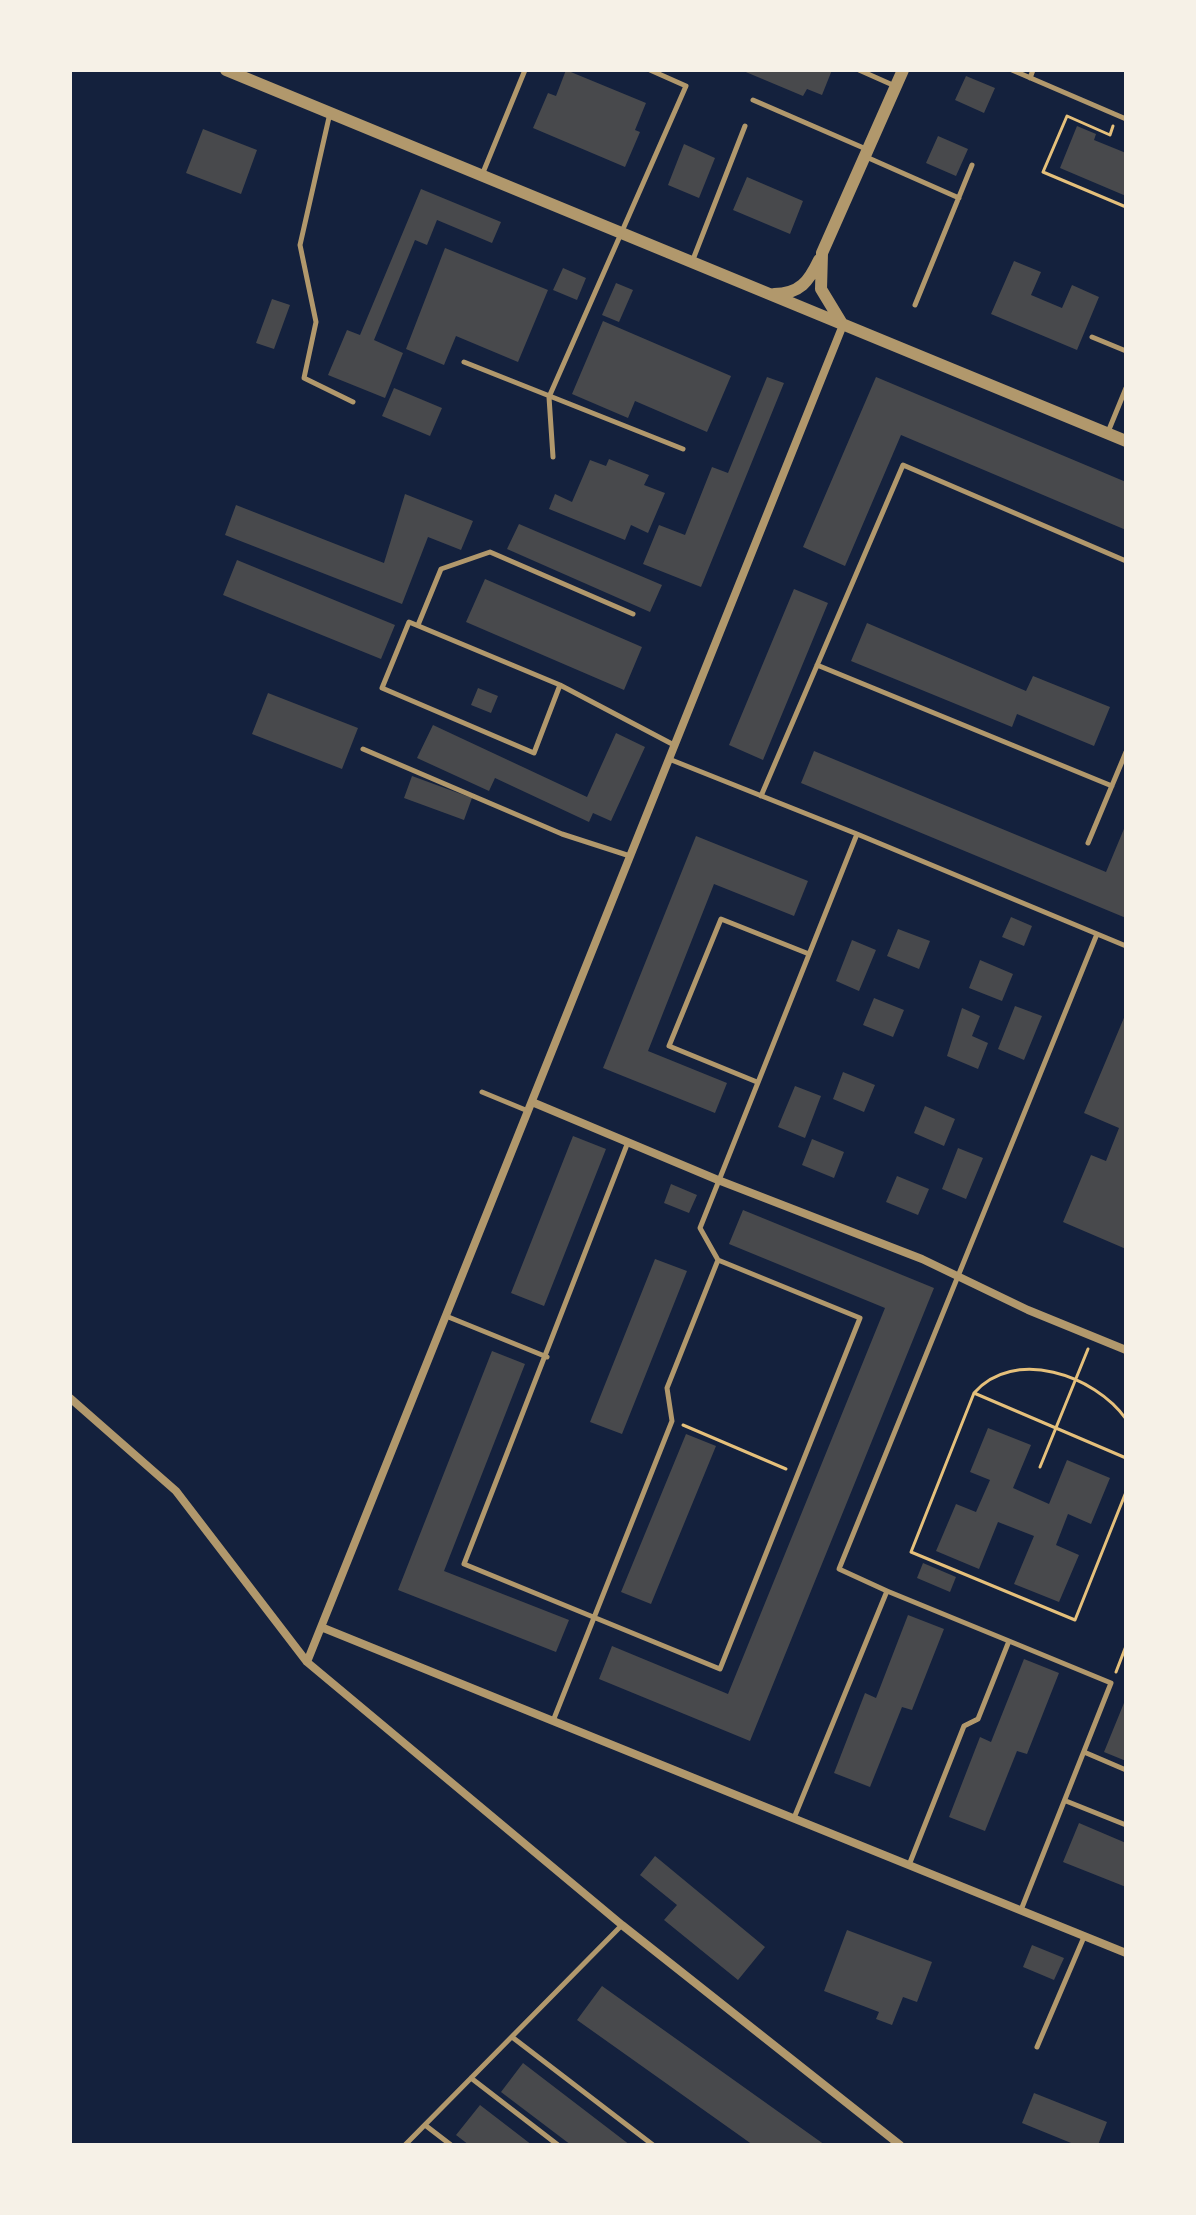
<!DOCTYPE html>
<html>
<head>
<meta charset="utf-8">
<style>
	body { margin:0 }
	#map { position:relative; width:1196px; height:2215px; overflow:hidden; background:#14213d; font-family:"Open Sans",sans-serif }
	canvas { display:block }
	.frame { position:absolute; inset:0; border:72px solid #f6f1e7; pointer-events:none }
</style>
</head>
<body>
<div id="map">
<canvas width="1196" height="2215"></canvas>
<div class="frame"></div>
</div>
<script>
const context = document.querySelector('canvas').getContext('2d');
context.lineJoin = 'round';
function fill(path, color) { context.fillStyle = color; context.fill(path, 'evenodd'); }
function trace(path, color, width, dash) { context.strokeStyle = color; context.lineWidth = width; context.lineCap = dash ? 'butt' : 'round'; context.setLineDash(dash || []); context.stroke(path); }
const building = new Path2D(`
	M566,70L646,103L635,130L640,132L625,167L533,128L548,93L556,96Z
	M741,70H832L822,95L807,89L803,96Z
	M966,76L995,88L984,113L955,100Z
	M1077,126L1096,134L1094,140L1126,153V196L1060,168Z
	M203,129L257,150L241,194L186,173Z
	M938,136L968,149L956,176L926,163Z
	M684,144L715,158L699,198L668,185Z
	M747,177L803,201L790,234L733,210Z
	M421,189L501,222L492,243L437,220L427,245L415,240L374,340L403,353L385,398L328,375L347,330L360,335Z
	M445,248L548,290L518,362L456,336L444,365L406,349Z
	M1014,261L1041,272L1031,295L1062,308L1072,285L1099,297L1077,350L991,314Z
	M563,268L586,278L577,300L553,290Z
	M616,283L633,290L619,322L602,315Z
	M272,299L290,305L274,349L256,343Z
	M603,321L731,376L707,432L635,401L628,418L572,394Z
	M767,377L784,383L701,587L643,564L659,525L685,535L712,467L728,473Z
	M876,377L1126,482V530L901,435L845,566L803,547Z
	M394,388L442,408L430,436L382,416Z
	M609,459L649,475L644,485L665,493L648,533L631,525L625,540L549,509L555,494L572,502L590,460L606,466Z
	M405,494L473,521L461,550L428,537L402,604L225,535L236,505L384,563Z
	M519,524L662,585L650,612L507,549Z
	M237,560L395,625L381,659L223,595Z
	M485,579L642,647L624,690L466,622Z
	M794,589L828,603L763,760L729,745Z
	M867,623L1026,691L1033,676L1110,707L1094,746L1017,714L1012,727L851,661Z
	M478,688L498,696L491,713L471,705Z
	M268,693L358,728L342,769L252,734Z
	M433,725L587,797L616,733L645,747L611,821L593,813L589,822L495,778L489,791L417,758Z
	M814,751L1106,872L1126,824V918L801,783Z
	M412,776L472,798L464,820L404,798Z
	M696,836L808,881L794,916L714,884L648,1051L727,1083L715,1113L603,1068Z
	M1011,917L1032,926L1024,946L1002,937Z
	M898,929L930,941L919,969L887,956Z
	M852,940L876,950L859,991L836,981Z
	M980,960L1013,974L1002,1001L969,988Z
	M874,998L904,1010L893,1037L863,1025Z
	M1015,1006L1042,1016L1024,1060L998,1049Z
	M962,1008L980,1016L972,1036L988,1043L978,1069L947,1056Z
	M1126,1013V1249L1063,1222L1091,1155L1106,1161L1119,1128L1084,1113Z
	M843,1072L875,1085L864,1112L833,1099Z
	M795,1086L821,1096L805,1138L778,1127Z
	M925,1106L955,1119L944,1146L914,1133Z
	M573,1136L606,1149L544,1306L511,1293Z
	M812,1139L844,1152L834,1178L802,1165Z
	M958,1148L983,1158L966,1199L942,1189Z
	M897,1176L929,1189L918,1215L886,1202Z
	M671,1184L697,1195L689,1213L664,1203Z
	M743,1210L934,1288L750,1741L599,1679L612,1646L728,1694L885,1308L729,1244Z
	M655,1259L687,1271L622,1434L590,1422Z
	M492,1351L525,1364L444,1571L569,1620L556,1652L398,1590Z
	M988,1428L1031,1445L1013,1488L1049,1504L1067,1460L1110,1478L1091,1524L1068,1514L1056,1545L1079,1555L1059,1602L1014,1584L1034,1536L998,1522L979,1569L936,1551L956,1504L976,1512L990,1480L970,1472Z
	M686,1434L716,1446L651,1604L621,1592Z
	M923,1563L956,1577L950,1592L917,1578Z
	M908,1615L944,1629L912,1710L902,1707L870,1787L834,1773L865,1693L876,1698Z
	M1024,1659L1059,1673L1027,1754L1017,1751L985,1831L949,1817L980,1737L991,1742Z
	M1126,1698V1761L1104,1752Z
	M1079,1823L1126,1843V1887L1063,1862Z
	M655,1856L765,1947L738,1980L664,1920L677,1905L640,1875Z
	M847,1930L932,1962L917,2002L903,1997L892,2025L876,2019L879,2012L824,1991Z
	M1032,1945L1064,1958L1054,1980L1023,1967Z
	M602,1986L825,2145H753L577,2020Z
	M523,2063L630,2145H571L501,2092Z
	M1034,2093L1107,2122L1098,2145H1076L1022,2123Z
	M480,2105L532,2145H469L456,2135Z`);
const path = new Path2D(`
	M1113,126L1110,135L1067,116L1043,172L1126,207
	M974,1393L1126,1458
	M1126,1419C1095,1375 1014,1347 974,1393L911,1552L1075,1620L1126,1492
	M683,1425L786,1469
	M1040,1467L1088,1349
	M1116,1672L1126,1646`);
const service = new Path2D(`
	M859,70L895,86
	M1012,70L1126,119
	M1030,78L1033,70
	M753,100L866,149
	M330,113L300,245L316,322L304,378L353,402
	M864,156L959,198
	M482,175L525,70
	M692,262L745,126
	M915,305L972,165
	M1092,337L1126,351
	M464,362L683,449
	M1108,432L1126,388
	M553,457L549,397L686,86L650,70
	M418,625L441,569L490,552L633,614
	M817,665L1112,786
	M560,685L534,753L382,688L409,622L560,685L674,745
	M363,749L562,834L630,856
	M761,796L903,465L1126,561
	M857,834L1126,946
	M1088,843L1126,752
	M757,1082L669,1046L721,919L809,954
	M482,1092L528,1111
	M628,1142L464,1564L720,1669L860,1318L718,1260
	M446,1316L547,1357
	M887,1591L839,1569L1097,934
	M1009,1641L1111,1683L1021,1910
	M553,1721L672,1421L667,1388L718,1260L700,1228L857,834L669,759
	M1084,1752L1126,1770
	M1066,1801L1126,1825
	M794,1818L887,1591L1009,1641L978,1719L964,1726L909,1865
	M512,2037L653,2145
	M1037,2047L1084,1937
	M471,2078L558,2145
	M425,2125L451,2145
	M405,2145L622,1925`);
const minor = new Path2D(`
	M532,1102L718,1180L922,1259L1028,1310L1126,1350
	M70,1398L176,1491L307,1662L622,1925L900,2145
	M321,1627L1126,1953
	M307,1662L843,325`);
const tertiary = new Path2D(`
	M226,70L1126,441
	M774,294C800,294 809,281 819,260
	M841,322L821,289L822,253L903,70`);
fill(building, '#48494c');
trace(path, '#e5c07b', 3);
trace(service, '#b1986c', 5);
trace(minor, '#b1986c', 8);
trace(tertiary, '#b1986c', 12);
</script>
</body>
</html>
